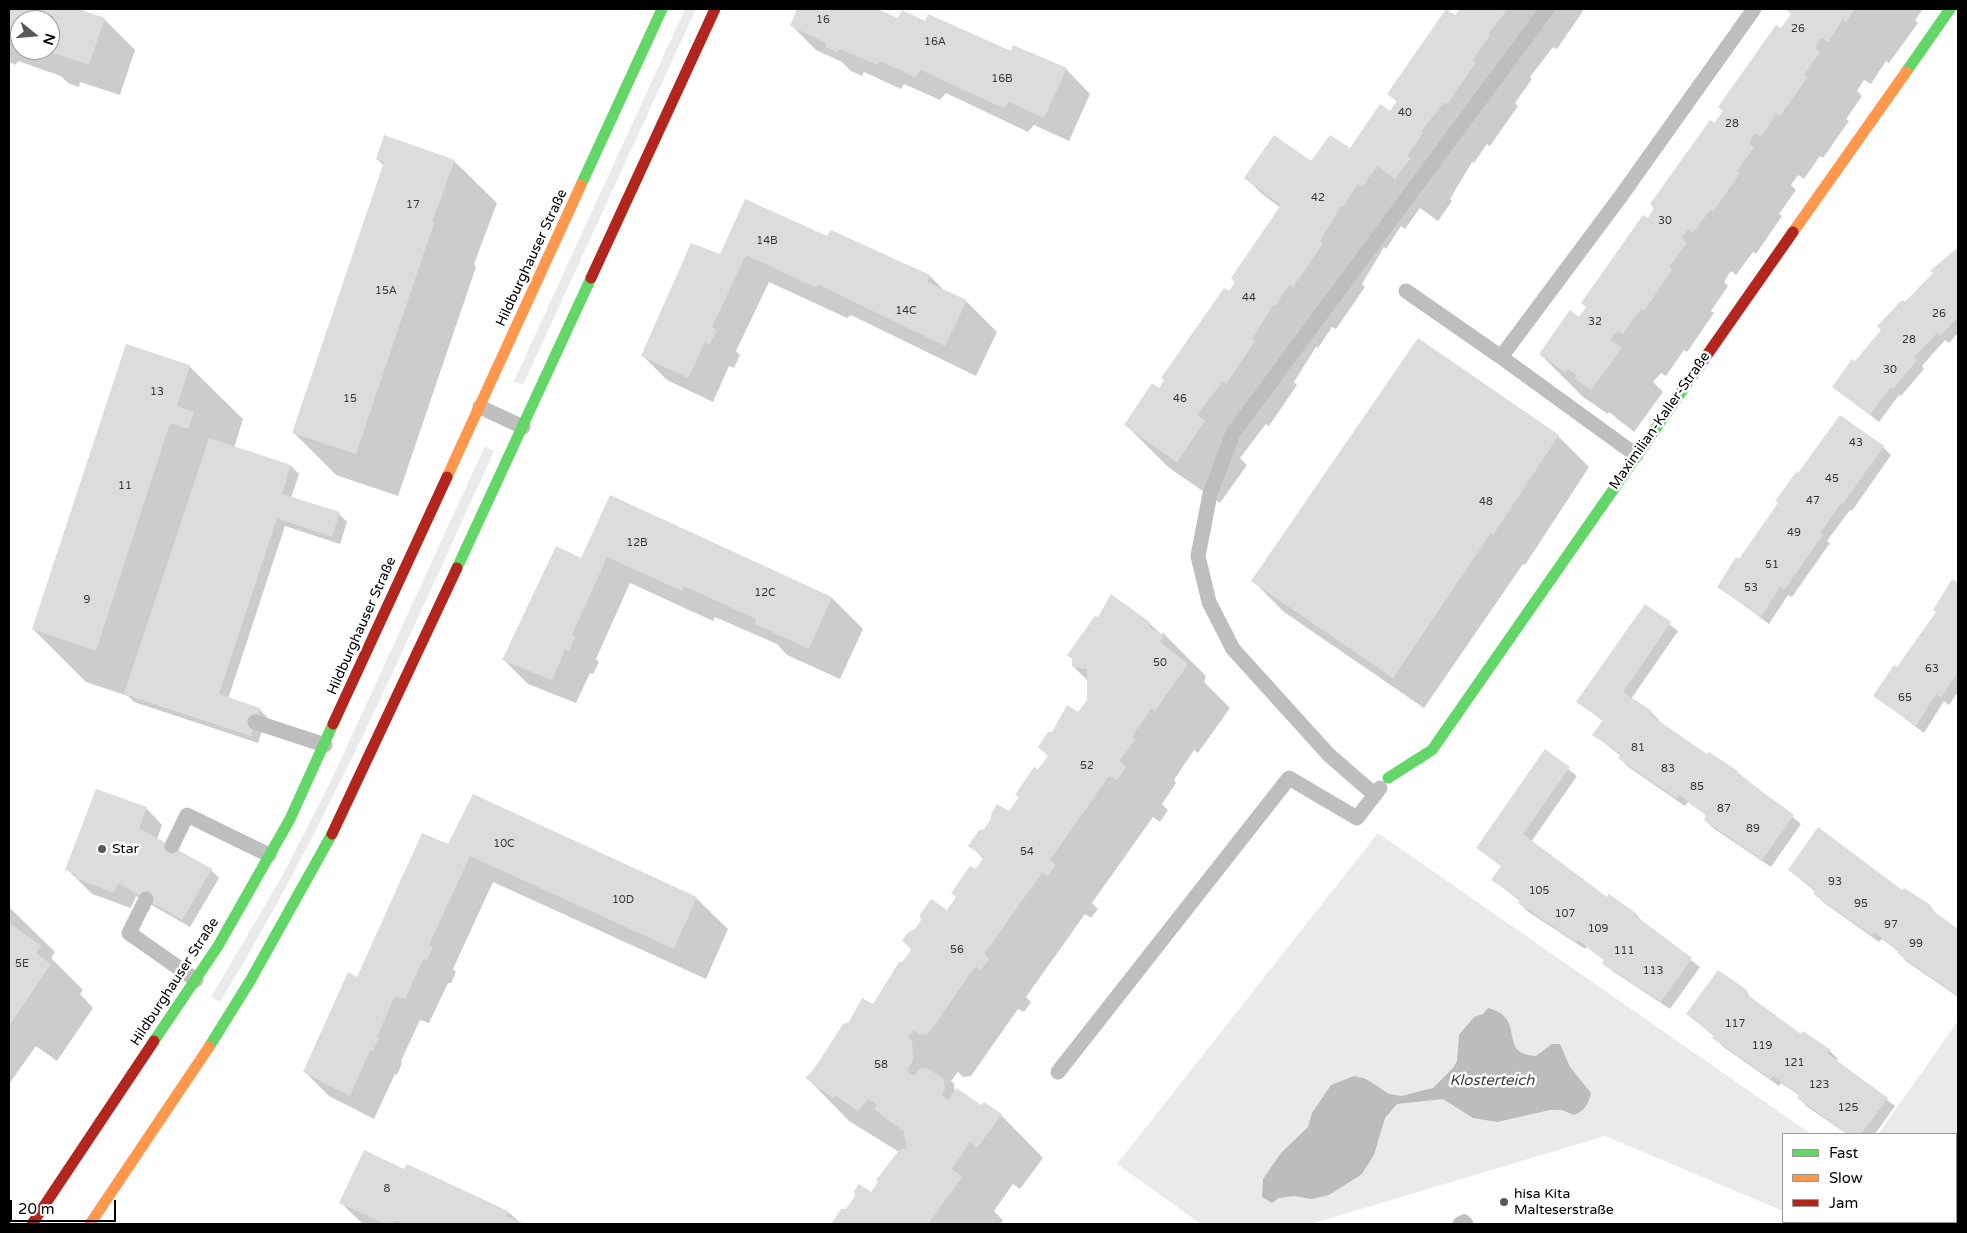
<!DOCTYPE html>
<html>
<head>
<meta charset="utf-8">
<style>
	body { margin:0 }
	#map { position:relative; width:1967px; height:1233px; overflow:hidden; background:#fff; font-family:"Varela Round",sans-serif }
	canvas { display:block }
	.frame { position:absolute; inset:0; border:10px solid #000; pointer-events:none }
	.legend { position:absolute; left:1782px; top:1133px; width:175px; height:90px; box-sizing:border-box; background:#fff; border:1px solid #999; margin:0; padding:6px 9px; list-style:none; font-size:15px; color:#000 }
	.legend li { display:flex; align-items:center; gap:10px; height:25px }
	.legend b { width:25px; border:1px solid #999 }
	.north { position:absolute; left:10px; top:10px; width:50px; height:50px; box-sizing:border-box; background:#fff; border:1px solid #999; border-radius:50%; rotate:107deg; font-size:14px; font-weight:700; line-height:20px; text-align:center; color:#000 }
	.north::after { content:''; display:block; margin:auto; width:18px; height:22px; background:#595959; clip-path:polygon(50% 0,100% 100%,50% 72%,0 100%) }
	.scale { position:absolute; left:10px; top:1200px; width:106px; height:22px; box-sizing:border-box; border:2px solid #000; border-top:0; padding-left:6px; font-size:15px; line-height:18px; white-space:nowrap; color:#000; -webkit-text-stroke:4px #fff; paint-order:stroke }
</style>
</head>
<body>
<div id="map">
<canvas width="1967" height="1233"></canvas>
<div class="frame"></div>
<ul class="legend">
<li><b style="height:6px;background:#63d668"></b>Fast</li>
<li><b style="height:6px;background:#ff974d"></b>Slow</li>
<li><b style="height:6px;background:#b3261e"></b>Jam</li>
</ul>
<div class="north">N</div>
<div class="scale">20 m</div>
</div>
<script>
const context = document.querySelector('canvas').getContext('2d');
context.lineJoin = 'round';
function fill(path, color) { context.fillStyle = color; context.fill(path, 'evenodd'); }
function trace(path, color, width, dash) { context.strokeStyle = color; context.lineWidth = width; context.lineCap = dash ? 'butt' : 'round'; context.setLineDash(dash || []); context.stroke(path); }
function label(font, color, halo, rows, align = 'center') {
  context.font = font + ' "Varela Round",sans-serif'; context.lineWidth = 5; context.setLineDash([]); context.textBaseline = 'middle'; context.strokeStyle = halo; context.fillStyle = color; for (const [text, x, y, turn = 0] of rows) {
    context.save(); context.translate(x, y); context.rotate((+turn || 0) * Math.PI / 180); context.textAlign = isNaN(turn) ? turn : align; if (halo) context.strokeText(text, 0, 0); context.fillText(text, 0, 0); context.restore();
  }
}
const green = new Path2D(`
	M685,9H696L523,385L514,381Z
	M485,446L494,451C408,639 328,825 220,1002L211,997L281,878L330,783Z
	M1378,833L1811,1134H1783V1211L1605,1136L1311,1224H1201L1117,1164Z
	M1958,1021V1224H1814L1808,1222H1956V1134H1878Z`);
const water = new Path2D(`
	M1488,1008C1528,1018 1496,1054 1536,1056L1552,1044H1560L1570,1067L1591,1093C1589,1104 1584,1111 1574,1115L1562,1110H1550L1497,1122L1473,1118L1443,1099L1397,1104L1385,1118L1374,1155L1362,1174L1329,1195L1312,1199L1294,1196L1279,1198L1272,1203L1262,1197L1263,1179L1281,1153L1308,1127L1312,1113L1331,1085L1354,1076L1366,1079L1389,1094L1401,1096L1433,1088L1453,1068L1457,1061L1459,1035L1474,1017L1483,1014Z`);
const shadow = new Path2D(`
	M9,9H79L104,19L135,50L120,95L80,82L79,87L68,83L61,76L18,61L16,65L9,62ZM20,20H50V50H20Z
	M799,9H875L898,20L926,23L1066,69L1090,94L1069,141L1034,125L1028,132L946,93L940,100L904,84L901,89L864,72L862,76L851,71L842,62L816,50L792,26Z
	M1461,9H1581L1583,11L1557,49L1553,47L1530,77L1532,79L1515,103L1518,106L1490,146L1487,144L1474,163L1472,162L1450,199L1452,201L1438,221L1420,208L1405,229L1401,226L1386,249L1384,247L1362,284L1365,287L1336,329L1332,327L1318,348L1316,347L1294,382L1297,385L1269,426L1266,424L1240,458L1247,465L1220,503L1168,467L1126,425L1159,390L1229,293L1281,208L1262,194L1246,178L1350,150L1390,113L1397,102L1389,94Z
	M1789,9H1923L1915,20L1918,23L1889,63L1886,61L1871,84L1864,80L1857,91L1862,96L1846,119L1849,121L1823,158L1820,156L1804,179L1798,175L1791,185L1796,190L1779,214L1782,216L1756,254L1753,252L1736,275L1731,271L1724,282L1728,286L1711,311L1714,313L1687,352L1684,350L1666,376L1661,373L1653,382L1663,392L1634,432L1609,412L1608,414L1583,397L1540,354L1579,319L1792,14Z
	M377,159L454,161L497,203L474,264L476,267L398,496L336,475L293,432L384,166Z
	M827,238L930,276L945,291L966,301L997,332L976,376L851,315L847,318L769,282L736,351L740,355L734,368L729,366L713,402L667,380L643,356L720,256Z
	M1957,252L1958,333L1949,343L1945,340L1922,366L1924,369L1901,396L1899,395L1879,422L1834,387L1905,304Z
	M189,366L243,419L234,448L291,466L299,474L291,498L339,514L347,522L340,544L285,526L228,699L259,709L267,717L258,743L134,702L128,696L86,682L33,629Z
	M1558,436L1589,467L1525,565L1523,564L1424,708L1284,612L1253,581Z
	M1883,447L1891,455L1852,511L1850,510L1827,541L1830,543L1792,597L1788,595L1769,624L1718,586L1739,561L1798,474Z
	M610,497L832,598L863,629L840,679L787,655L777,644L715,617L713,621L630,583L596,659L599,662L593,674L590,673L576,703L528,684L503,659L582,560Z
	M1958,581V692L1949,705L1944,701L1924,733L1875,696L1897,669Z
	M1111,595L1150,624L1162,635L1163,633L1206,676L1204,682L1230,708L1198,753L1194,750L1174,780L1176,783L1162,804L1168,810L1160,822L1153,817L1092,903L1098,909L1091,918L1085,914L1026,997L1031,1002L1024,1012L1018,1009L971,1076L963,1077L958,1072L951,1081L954,1084L955,1093L1001,1115L1043,1158L1020,1189L1013,1184L994,1211L1003,1220L1001,1224H833L846,1210L871,1194L899,1152L849,1121L807,1078L849,1023L874,1005L912,950L903,941L947,911L984,859L970,846L984,830L1009,813L1019,798L1016,795L1049,756L1053,734L1079,714L1088,700V681L1073,666Z
	M1645,606L1678,631L1631,699L1651,712L1659,720L1657,722L1707,756L1737,772L1801,824L1771,867L1713,828L1705,820L1707,816L1688,802L1685,806L1627,766L1620,758L1621,756L1594,735L1603,721L1578,702Z
	M1545,751L1577,776L1531,842L1607,899L1609,896L1637,915L1644,924L1700,967L1670,1009L1612,971L1604,963L1605,961L1587,947L1585,949L1527,911L1519,903L1520,901L1493,880L1502,867L1478,848Z
	M146,808L162,825L157,839L211,870L219,878L190,927L136,896L131,908L92,894L67,869Z
	M449,845L696,898L728,929L706,979L493,882L453,969L456,972L451,983H448L429,1023L420,1020L401,1061L402,1063L397,1075L395,1074L374,1119L329,1096L305,1072L358,978Z
	M1789,870L1902,892L1930,906L1937,915L1958,930V997L1906,961L1899,952L1882,939L1879,942L1823,902L1815,894L1816,892Z
	M9,907L55,952L51,958L83,990L80,994L93,1008L57,1061L36,1046L9,1084Z
	M1746,991L1753,1001L1801,1036L1830,1051L1838,1059L1836,1061L1895,1106L1875,1134H1847L1806,1106L1799,1098L1800,1096L1781,1083L1779,1086L1722,1046L1715,1037L1687,1014Z
	M407,1166L508,1212L522,1224H363L341,1203L405,1171Z`);
const building = new Path2D(`
	M9,9H78L105,18L89,65L49,52L48,56L35,52L36,50H50V20H20V42L9,38Z
	M797,9H877L898,18L902,10L925,21L928,14L1011,51L1013,45L1067,68L1044,118L1009,102L1003,108L921,70L915,77L880,61L877,65L840,49L837,52L825,47L826,43L790,26Z
	M1446,9L1455,15L1460,9H1508L1488,34L1490,35L1473,60L1476,62L1447,104L1444,102L1421,132L1423,133L1407,156L1411,158L1395,179L1377,166L1362,187L1358,184L1343,207L1341,206L1320,241L1323,243L1293,287L1289,285L1275,306L1273,305L1252,339L1255,341L1226,384L1222,382L1197,415L1205,421L1177,462L1124,425L1152,383L1159,388L1164,380L1161,378L1224,288L1229,291L1235,282L1231,278L1281,205L1244,178L1274,135L1311,161L1330,135L1350,148L1380,104L1390,111L1397,101L1387,94Z
	M1788,9H1855L1846,22L1843,19L1828,42L1821,38L1815,48L1820,52L1804,75L1807,78L1780,116L1776,114L1761,137L1755,133L1749,143L1754,147L1737,171L1740,173L1713,212L1710,210L1693,233L1688,229L1682,238L1687,243L1669,267L1672,270L1644,311L1641,309L1623,334L1618,331L1610,340L1622,348L1591,390L1575,379L1577,375L1567,369L1565,372L1539,354L1570,310L1579,317L1586,307L1581,303L1643,215L1648,218L1654,208L1650,204L1710,120L1714,123L1723,111L1718,107L1776,25L1781,28L1791,14L1787,10Z
	M384,135L455,160L432,222L434,223L356,454L292,433L384,162L376,159Z
	M745,199L827,236L831,230L930,275L927,282L967,300L945,346L819,285L815,287L746,255L712,327L717,330L709,345L705,342L688,378L641,356L691,243L720,254Z
	M1956,249L1958,250V317L1940,336L1937,333L1914,357L1917,360L1893,389L1890,388L1870,415L1832,387L1852,359L1855,361L1881,330L1877,326L1902,300L1905,302L1933,273L1930,271Z
	M1418,338L1559,435L1493,535L1491,533L1393,678L1251,581Z
	M126,344L190,365L177,406L194,412L188,429L170,423L96,651L32,629Z
	M1840,415L1884,446L1843,504L1841,503L1820,533L1823,535L1784,590L1780,587L1761,617L1717,587L1736,557L1739,559L1778,503L1775,501L1796,472L1798,473Z
	M209,438L291,465L282,494L340,512L332,537L277,518L219,694L260,708L251,736L124,694Z
	M610,495L832,597L809,649L755,624L756,619L684,586L682,591L607,557L572,635L575,637L569,651L565,650L552,680L502,660L556,546L581,558Z
	M1952,579L1956,582L1958,579V672L1941,698L1936,694L1916,726L1873,696L1894,665L1897,667L1936,612L1933,610Z
	M1111,594L1151,623L1149,626L1161,635L1163,632L1165,634L1160,642L1188,664L1155,711L1151,708L1132,737L1135,740L1119,761L1126,767L1117,780L1109,776L1050,860L1056,865L1048,876L1042,873L984,954L989,959L981,970L975,967L928,1034L919,1035L914,1030L908,1038L912,1040L913,1060L907,1070L914,1076L919,1069L927,1068L943,1078L945,1090L942,1095L948,1100L957,1088L981,1105L984,1102L1002,1114L977,1148L970,1142L952,1169L962,1177L928,1224H831L841,1209H846L855,1196L854,1191L859,1184L871,1192L878,1182L876,1180L900,1149H907L904,1132L874,1109L877,1105L868,1099L858,1111L836,1096L833,1098L805,1078L814,1069L843,1024L849,1022L862,998L873,1004L899,962H902L912,949L902,941L908,932L916,928L921,920L920,915L931,899L947,910L956,897L951,893L970,866L976,869L984,857L968,846L979,830L984,829L991,819V814L997,804L1009,811L1019,797L1015,795L1034,767L1038,770L1048,756L1038,747L1048,732H1052L1067,705L1078,712L1087,700V669L1072,667V659L1067,655L1095,616L1098,617Z
	M1645,604L1671,622L1623,692L1652,711L1649,714L1707,754L1709,752L1738,771L1737,773L1794,815L1762,860L1704,820L1706,815L1679,795L1677,799L1618,758L1621,754L1592,735L1603,720L1576,702Z
	M1545,749L1570,767L1523,834L1607,897L1609,894L1637,914L1636,916L1692,958L1661,1002L1602,964L1604,960L1578,940L1576,942L1518,903L1520,899L1491,880L1501,866L1476,848Z
	M96,789L147,807L139,828L212,869L182,920L118,883L114,893L75,878L76,874L65,870Z
	M473,794L697,897L674,949L470,856L429,945L433,947L427,960L423,959L405,999L395,996L377,1037L379,1038L373,1051L370,1050L350,1096L303,1072L348,972L357,977L422,833L448,844Z
	M1818,827L1902,890L1904,888L1931,905L1929,908L1958,929V996L1897,953L1898,950L1874,932L1871,935L1813,894L1816,890L1788,870Z
	M9,923L41,946L36,953L51,964L9,1026Z
	M1718,970L1747,990L1745,993L1801,1034L1803,1031L1831,1050L1828,1054L1888,1098L1861,1134H1848L1797,1098L1799,1095L1773,1076L1771,1079L1712,1038L1714,1035L1686,1014Z
	M364,1150L404,1169L407,1164L508,1211L506,1216L525,1224H405L395,1220L393,1224H386L339,1203Z`);
const lane = new Path2D(`
	M1406,291L1501,357
	M480,407L523,427
	M1636,455L1501,357L1621,196L1754,9
	M255,722L325,745
	M1375,795L1329,755L1233,649L1209,602L1198,556L1210,494L1233,433L1547,9
	M172,846L187,815L269,855
	M146,899L129,933L196,980
	M1058,1072L1289,778L1357,818L1380,788
	M1460,1224L1464,1222L1466,1224`);
const fast = new Path2D(`
	M1906,72L1950,9
	M581,185L662,9
	M457,568L591,278
	M1388,778L1432,750L1700,365
	M154,1041L218,946L290,819L333,724
	M209,1047L250,981L332,834`);
const slow = new Path2D(`
	M1793,232L1906,72
	M447,477L581,185
	M90,1224L209,1047`);
const jam = new Path2D(`
	M591,278L715,9
	M1700,365L1793,232
	M333,724L447,477
	M332,834L457,568
	M32,1224L154,1041`);
const markers = [
	[102,849,5,"#595959"],
	[1504,1202,5,"#595959"]
];
const numberNames = [
	["16",823,20],
	["26",1798,29],
	["16A",935,42],
	["16B",1002,79],
	["40",1405,113],
	["28",1732,124],
	["42",1318,198],
	["17",413,205],
	["30",1665,221],
	["14B",767,241],
	["15A",386,291],
	["44",1249,298],
	["14C",906,311],
	["26",1939,314],
	["32",1595,322],
	["28",1909,340],
	["30",1890,370],
	["13",157,392],
	["15",350,399],
	["46",1180,399],
	["43",1856,443],
	["45",1832,479],
	["11",125,486],
	["47",1813,501],
	["48",1486,502],
	["49",1794,533],
	["12B",637,543],
	["51",1772,565],
	["53",1751,588],
	["12C",765,593],
	["9",87,600],
	["50",1160,663],
	["63",1932,669],
	["65",1905,698],
	["81",1638,748],
	["52",1087,766],
	["83",1668,769],
	["85",1697,787],
	["87",1724,809],
	["89",1753,829],
	["10C",504,844],
	["54",1027,852],
	["93",1835,882],
	["105",1539,891],
	["10D",623,900],
	["95",1861,904],
	["107",1565,914],
	["97",1891,925],
	["109",1598,929],
	["99",1916,944],
	["56",957,950],
	["111",1624,951],
	["5E",22,964],
	["113",1653,971],
	["117",1735,1024],
	["119",1762,1046],
	["121",1794,1063],
	["58",881,1065],
	["123",1819,1085],
	["125",1848,1108],
	["8",387,1189]
];
const streetNames = [
	["Hildburghauser Straße",532,258,-65],
	["Maximilian-Kaller-Straße",1660,421,-55],
	["Hildburghauser Straße",362,626,-66],
	["Hildburghauser Straße",175,982,-57]
];
const poiNames = [
	["Star",112,849],
	["hisa Kita",1514,1194],
	["Malteserstraße",1514,1210]
];
const waterNames = [
	["Klosterteich",1492,1081]
];
fill(green, '#eaeaea');
fill(water, '#bcbcbc');
fill(shadow, '#0003');
fill(building, '#dcdcdc');
trace(lane, '#bebebe', 15);
trace(fast, '#63d668', 11);
trace(slow, '#ff974d', 11);
trace(jam, '#b3261e', 11);
for (const [x, y, r, color] of markers) { const dot = new Path2D(); dot.arc(x, y, r, 0, 2 * Math.PI); context.fillStyle = color; context.fill(dot); trace(dot, '#fff', 2); }
label('11px', '#373737', null, numberNames);
label('14px', '#000', '#fff', streetNames);
label('14px', '#000', '#fff', poiNames, 'left');
label('italic 15px', '#404040', '#fff', waterNames);
</script>
</body>
</html>
